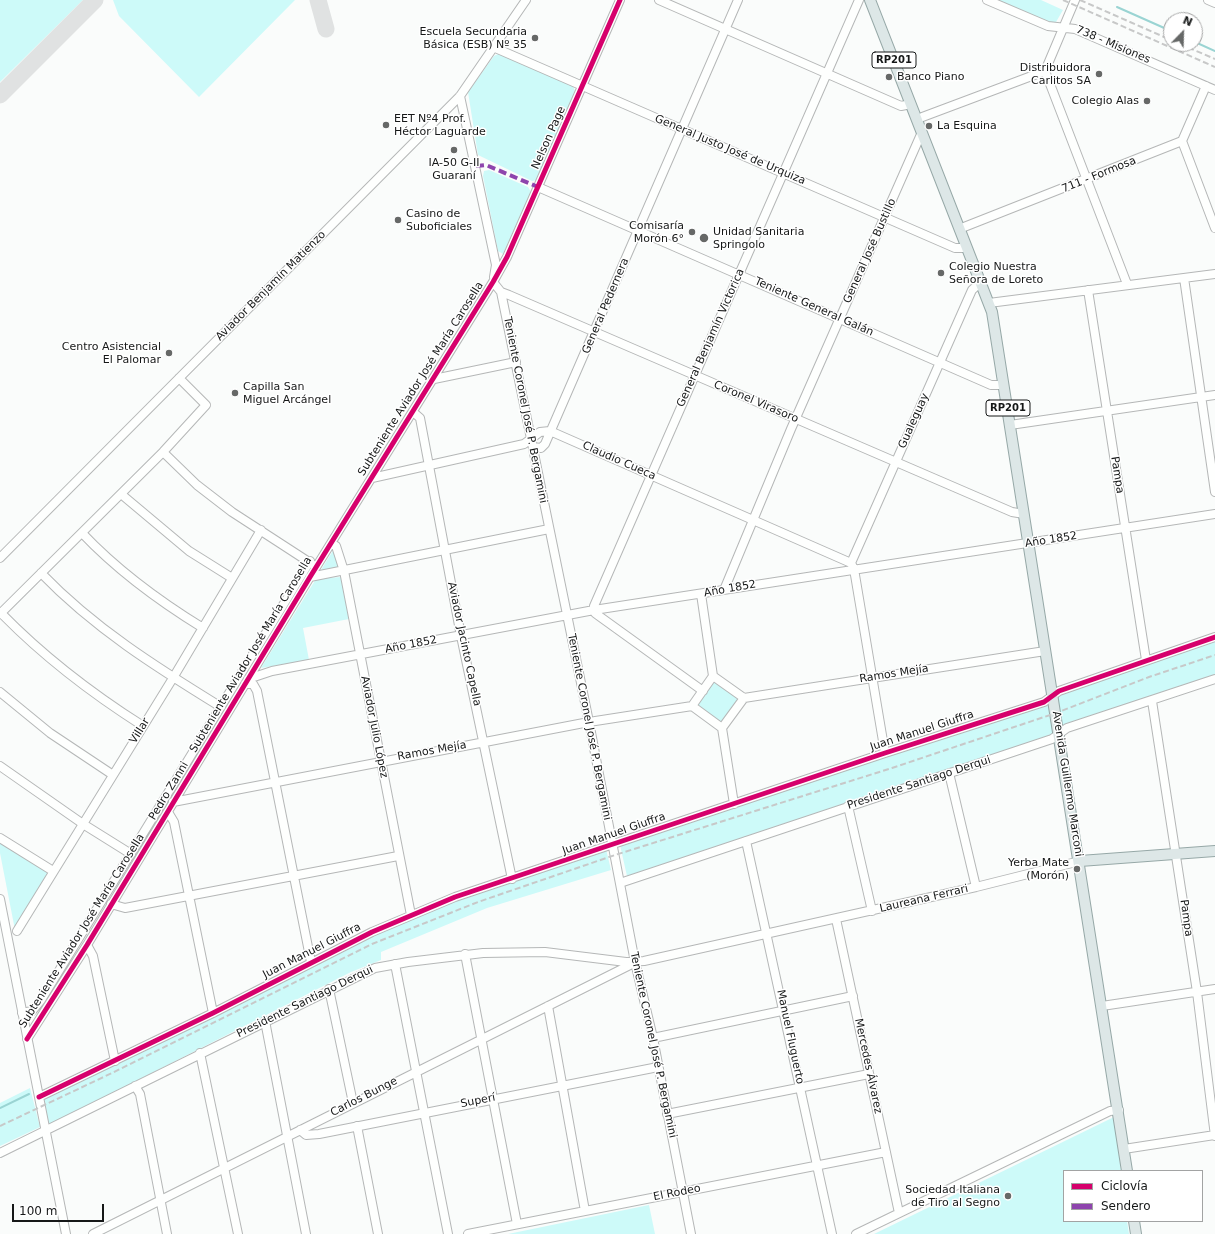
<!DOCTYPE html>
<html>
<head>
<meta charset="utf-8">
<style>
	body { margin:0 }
	#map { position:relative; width:1215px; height:1234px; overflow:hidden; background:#fafcfb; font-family:"DejaVu Sans",sans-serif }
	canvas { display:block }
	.legend { position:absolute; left:1063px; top:1170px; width:140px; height:52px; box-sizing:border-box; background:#fff; border:1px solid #a2a3a3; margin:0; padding:5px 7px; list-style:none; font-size:12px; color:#161818 }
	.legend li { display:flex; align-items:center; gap:8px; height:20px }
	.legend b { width:20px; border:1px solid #a2a3a3 }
	.north { position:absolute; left:1163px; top:12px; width:40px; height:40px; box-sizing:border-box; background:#fff; border:1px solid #a2a3a3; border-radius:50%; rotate:23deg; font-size:11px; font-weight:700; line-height:16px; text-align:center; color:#161818 }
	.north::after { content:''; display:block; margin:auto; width:14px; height:18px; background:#666867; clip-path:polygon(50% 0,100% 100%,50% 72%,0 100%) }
	.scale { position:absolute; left:12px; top:1204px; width:92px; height:18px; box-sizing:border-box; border:2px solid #161818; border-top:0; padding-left:5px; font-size:12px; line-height:14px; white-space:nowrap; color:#161818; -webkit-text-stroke:3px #fff; paint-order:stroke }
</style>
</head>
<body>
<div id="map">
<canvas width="1215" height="1234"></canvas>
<ul class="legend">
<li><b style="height:5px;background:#d6006c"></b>Ciclovía</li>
<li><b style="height:5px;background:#8e44ad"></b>Sendero</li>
</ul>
<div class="north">N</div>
<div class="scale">100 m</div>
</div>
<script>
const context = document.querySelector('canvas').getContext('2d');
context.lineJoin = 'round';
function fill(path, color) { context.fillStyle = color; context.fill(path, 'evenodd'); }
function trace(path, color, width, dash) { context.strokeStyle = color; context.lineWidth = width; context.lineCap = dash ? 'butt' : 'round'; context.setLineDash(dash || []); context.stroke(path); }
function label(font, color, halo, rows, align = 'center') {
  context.font = font + ' "DejaVu Sans",sans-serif'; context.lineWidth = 3; context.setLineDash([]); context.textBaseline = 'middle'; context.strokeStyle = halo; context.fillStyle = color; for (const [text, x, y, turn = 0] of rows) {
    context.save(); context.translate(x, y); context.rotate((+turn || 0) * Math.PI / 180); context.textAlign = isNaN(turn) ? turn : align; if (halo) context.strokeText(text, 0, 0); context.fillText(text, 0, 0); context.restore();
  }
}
const green = new Path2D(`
	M0,0H83L0,82Z
	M113,0H295L199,97L119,16Z
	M995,0H1041L1063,10L1056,22H1045Z
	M500,53L573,86L575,91L537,180L532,181L478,155L468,92L494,56Z
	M489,170L528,187L531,192L503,254L498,251L483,176L484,171Z
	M334,549L340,569L321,570Z
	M341,577L349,619L303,628L309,660L261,668L316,579Z
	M1215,637V679L746,841L627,876L620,845L1052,697Z
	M714,681L739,700L721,723L696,705Z
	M0,842L46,870L48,873L15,930L0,853Z
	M606,849L611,870L487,908L381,952V960L351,972L47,1126L42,1100L411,915Z
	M30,1088L40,1127L0,1146V1103Z
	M1114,1117L1121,1171H1064V1221H1127L1129,1234H874Z
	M649,1205L655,1234H507H508Z`);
const stream = new Path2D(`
	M1117,7L1171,31
	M1195,42L1215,51
	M0,1108L29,1094`);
const taxiway = new Path2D(`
	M318,0L326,29
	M0,95L95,0`);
const minor = new Path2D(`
	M659,0L901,106L911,104
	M987,0L1048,26L1075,29L1215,90
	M1208,0L1215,3
	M493,47L955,248H967
	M1045,71L1127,284
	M460,96L496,265L494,277
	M917,119L1045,71L1075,0
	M1182,141L1215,228
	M538,187L991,385H1004
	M959,229L1182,141L1206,86
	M1184,278L1215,492
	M493,282L501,292L509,295L1012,512L1024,514
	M1088,290L1146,660
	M501,292L589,722L635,962L653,1038L691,1234
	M989,303L1215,274
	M434,379L516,362
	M413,412L420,418L461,636L512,879
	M1010,425L1215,395
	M533,447L541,448L545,444L738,0
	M163,452L197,485L232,512L312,564
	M372,478L524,444L540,432L550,431L851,563L854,569L885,753
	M121,494L189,551L232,578
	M82,533C118,571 159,601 203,628
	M331,544L336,546L344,571L411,915
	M0,558L460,96L526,0
	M851,563L972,290L981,282
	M41,573C94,628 156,667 221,707
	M310,577L549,529
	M724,590L791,429L922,132
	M701,594L713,676
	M1,613C44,657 91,693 143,726
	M0,614L163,452L206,405L179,378
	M248,679L272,671L594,610L1215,514
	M245,684H253L257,691L311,962
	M703,691L599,616L595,613L594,606L859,0
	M0,692L50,733L113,775
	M744,698L1045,651
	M1152,701L1197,992L1215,1136
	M692,706L713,676L744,698
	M692,706L722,728L744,698
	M722,728L734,804
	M0,766L83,824L131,854
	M949,773L976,887
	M173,802L589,722L692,706
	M848,806L872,911
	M168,812L174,822L213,1013
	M0,838L53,871
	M746,841L832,1234
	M620,883L1052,739L1067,728L1215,679
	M0,899L66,1234
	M111,904L125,908L398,856
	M836,919L899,1213
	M17,931L173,678L261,530
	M87,945L93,956L115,1061
	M465,954L517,1224
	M395,964L448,1234
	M329,989L353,1103
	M548,1006L585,1211
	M1102,1006L1215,989
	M22,1013L32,1011L41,1000L310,561
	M265,1021L306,1234
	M653,1038L853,996
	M27,1039L87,945L310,577L493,282L507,257L620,0
	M200,1053L238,1234
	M135,1086L140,1094L167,1234
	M39,1097L213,1013L372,932L455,897L885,753L1044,702L1059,691L1215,637
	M667,1114L869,1074
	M357,1126L378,1234
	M300,1130L306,1135L319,1134L658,1067
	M1124,1149L1215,1135
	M0,1153L375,968L408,962L483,953L545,952L626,962L644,961L976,887L1080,861
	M93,1234L634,963
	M468,1234L886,1152
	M856,1234L1110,1111L1119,1110`);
const major = new Path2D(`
	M870,0L992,312L1127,1171
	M1080,861L1215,851
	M1134,1221L1136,1234`);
const rail = new Path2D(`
	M1063,0L1215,67
	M1080,0L1171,40
	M1180,44L1215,59
	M0,1126L112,1073L372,944L478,902L615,855L892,768L1056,713L1149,677L1215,655`);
const quiet = new Path2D(`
	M476,166L486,165L538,187`);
const cycleway = new Path2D(`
	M27,1039L87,945L310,577L493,282L507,257L620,0
	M39,1097L213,1013L372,932L455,897L885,753L1044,702L1059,691L1215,637`);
const markers = [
	[535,38,4,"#666867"],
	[1099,74,4,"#666867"],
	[889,77,4,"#666867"],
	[1147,101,4,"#666867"],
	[386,125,4,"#666867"],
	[929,126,4,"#666867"],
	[454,150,4,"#666867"],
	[398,220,4,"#666867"],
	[692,232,4,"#666867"],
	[704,238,5,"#666867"],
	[941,273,4,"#666867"],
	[169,353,4,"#666867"],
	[235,393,4,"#666867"],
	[1077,869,4,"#666867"],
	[1008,1196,4,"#666867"]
];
const shields = [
	[894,60,44],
	[1008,408,44]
];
const shieldNames = [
	["RP201",894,60],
	["RP201",1008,408]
];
const poiNames = [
	["Escuela Secundaria",527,32],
	["Básica (ESB) Nº 35",527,45],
	["Distribuidora",1091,68],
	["Carlitos SA",1091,81],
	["Banco Piano",897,77,"left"],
	["Colegio Alas",1139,101],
	["EET Nº4 Prof.",394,119,"left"],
	["Héctor Laguarde",394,132,"left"],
	["La Esquina",937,126,"left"],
	["IA-50 G-II",454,163,"center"],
	["Guaraní",454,176,"center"],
	["Casino de",406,214,"left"],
	["Suboficiales",406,227,"left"],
	["Comisaría",684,226],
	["Morón 6°",684,239],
	["Unidad Sanitaria",713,232,"left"],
	["Springolo",713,245,"left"],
	["Colegio Nuestra",949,267,"left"],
	["Señora de Loreto",949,280,"left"],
	["Centro Asistencial",161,347],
	["El Palomar",161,360],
	["Capilla San",243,387,"left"],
	["Miguel Arcángel",243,400,"left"],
	["Yerba Mate",1069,863],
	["(Morón)",1069,876],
	["Sociedad Italiana",1000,1190],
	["de Tiro al Segno",1000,1203]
];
const streetNames = [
	["738 - Misiones",1113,45,23],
	["Nelson Page",549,138,-66],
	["General Justo José de Urquiza",730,150,23],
	["711 - Formosa",1099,175,-22],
	["General José Bustillo",870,251,-66],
	["Aviador Benjamín Matienzo",271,286,-45],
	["General Pedernera",606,306,-67],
	["Teniente General Galán",814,307,24],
	["General Benjamín Victorica",711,338,-66],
	["Subteniente Aviador José María Carosella",421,379,-58],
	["Coronel Virasoro",756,402,23],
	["Teniente Coronel José P. Bergamini",525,410,79],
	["Gualeguay",914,421,-66],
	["Claudio Cueca",619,461,24],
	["Pampa",1117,475,81],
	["Año 1852",1051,540,-9],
	["Año 1852",730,589,-10],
	["Aviador Jacinto Capella",464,644,78],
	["Año 1852",411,645,-11],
	["Subteniente Aviador José María Carosella",251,655,-59],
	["Ramos Mejía",894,674,-9],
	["Aviador Julio López",374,727,79],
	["Teniente Coronel José P. Bergamini",589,727,79],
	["Villar",140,731,-58],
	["Juan Manuel Giuffra",922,731,-18],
	["Ramos Mejía",432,751,-10],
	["Presidente Santiago Derqui",919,783,-18],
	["Avenida Guillermo Marconi",1067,784,81],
	["Pedro Zanni",169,791,-59],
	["Juan Manuel Giuffra",614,834,-19],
	["Laureana Ferrari",924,899,-13],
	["Pampa",1186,918,82],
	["Subteniente Aviador José María Carosella",82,931,-58],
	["Juan Manuel Giuffra",312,951,-27],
	["Presidente Santiago Derqui",305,1002,-26],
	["Manuel Fluguerto",790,1037,78],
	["Teniente Coronel José P. Bergamini",653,1045,78],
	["Mercedes Álvarez",868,1066,78],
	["Carlos Bunge",364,1097,-27],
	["Superí",478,1101,-11],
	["El Rodeo",677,1193,-11]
];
fill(green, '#cdfaf9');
trace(stream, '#9ad4d3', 2);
trace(taxiway, '#e0e2e2', 17);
trace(minor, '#b5b7b7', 10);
trace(major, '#96a8a7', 12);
trace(minor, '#fefffe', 8);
trace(major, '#dde7e7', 10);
trace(rail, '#c7c8c8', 2, [6, 3]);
trace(quiet, '#8e44ad', 4, [8, 4]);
trace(cycleway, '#d6006c', 5);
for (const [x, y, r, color] of markers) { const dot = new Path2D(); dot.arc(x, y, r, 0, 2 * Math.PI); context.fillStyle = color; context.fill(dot); trace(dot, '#fff', 1.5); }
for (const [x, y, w] of shields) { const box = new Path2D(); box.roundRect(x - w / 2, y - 8, w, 16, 3); context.fillStyle = '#fff'; context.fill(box); trace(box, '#161818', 1); }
label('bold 10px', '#161818', null, shieldNames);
label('11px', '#161818', '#fff', poiNames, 'right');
label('11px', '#161818', '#fff', streetNames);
</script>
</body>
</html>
